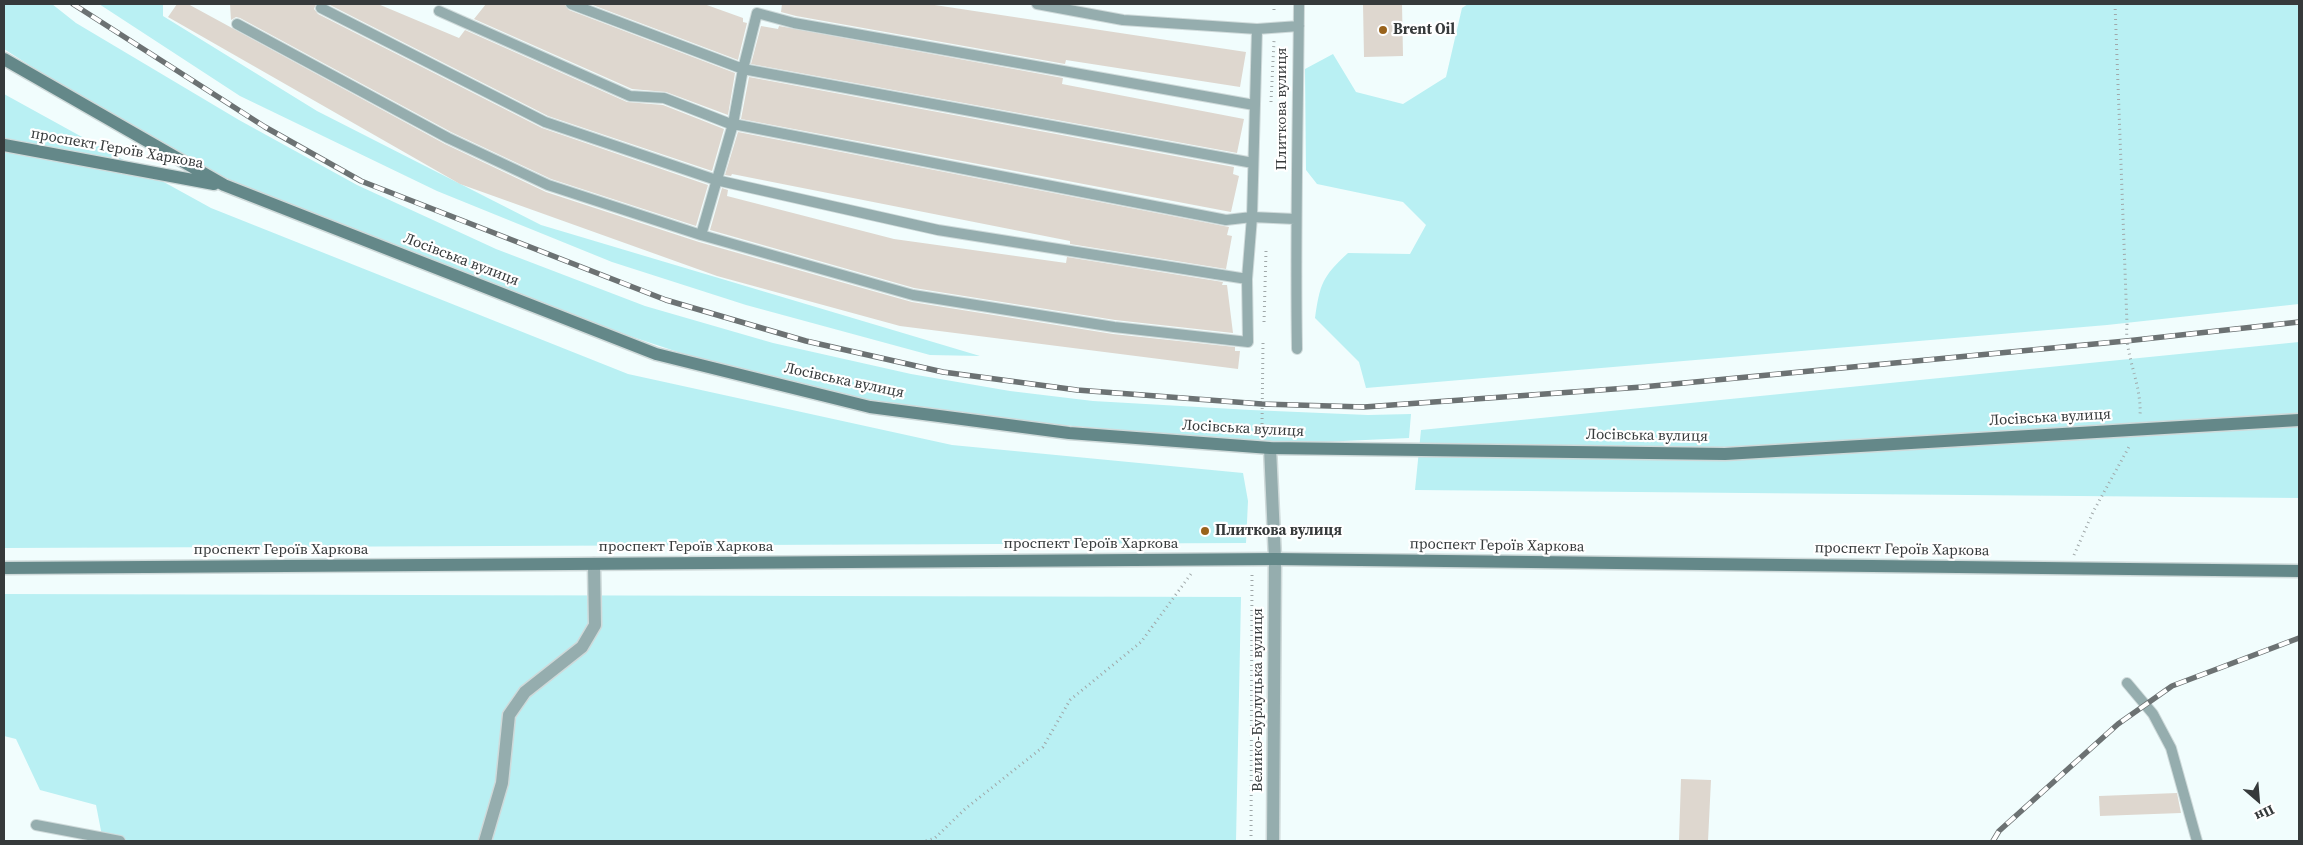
<!DOCTYPE html>
<html>
<head>
<meta charset="utf-8">
<style>
	body { margin:0 }
	#map { position:relative; width:2303px; height:845px; overflow:hidden; background:#f1fdfd; font-family:"Source Serif 4",serif }
	canvas { display:block }
	.frame { position:absolute; inset:0; border:5px solid #363a3b; pointer-events:none }
	.north { position:absolute; left:2233px; top:775px; width:50px; height:50px; -webkit-text-stroke:4px #fff; paint-order:stroke; rotate:153deg; font-size:14px; font-weight:700; line-height:20px; text-align:center; color:#363a3b }
	.north::after { content:''; display:block; margin:auto; width:18px; height:22px; background:#363a3b; clip-path:polygon(50% 0,100% 100%,50% 72%,0 100%) }
</style>
</head>
<body>
<div id="map">
<canvas width="2303" height="845"></canvas>
<div class="frame"></div>
<div class="north">Пн</div>
</div>
<script>
const context = document.querySelector('canvas').getContext('2d');
context.lineJoin = 'round';
function fill(path, color) { context.fillStyle = color; context.fill(path, 'evenodd'); }
function trace(path, color, width, dash) { context.strokeStyle = color; context.lineWidth = width; context.lineCap = dash ? 'butt' : 'round'; context.setLineDash(dash || []); context.stroke(path); }
function label(font, color, halo, rows, align = 'center') {
  context.font = font + ' "Source Serif 4",serif'; context.lineWidth = 4.5; context.setLineDash([]); context.textBaseline = 'middle'; context.strokeStyle = halo; context.fillStyle = color; for (const [text, x, y, turn = 0] of rows) {
    context.save(); context.translate(x, y); context.rotate((+turn || 0) * Math.PI / 180); context.textAlign = isNaN(turn) ? turn : align; if (halo) context.strokeText(text, 0, 0); context.fillText(text, 0, 0); context.restore();
  }
}
const green = new Path2D(`
	M4,4H52L76,23L239,120L357,185L496,249L645,306L773,343L911,374L1010,391L1093,401L1251,410L1368,415L1411,414L1409,438L1300,443L1207,437L1000,420L837,398L705,361L506,295L279,202L156,146L4,49Z
	M99,4H163V16L317,111L541,225L980,356L930,355L746,305L612,262L437,191L240,96Z
	M1468,4H2299V304L2107,325L1366,388L1359,362L1315,318C1320,284 1322,277 1348,253L1410,254L1426,225L1403,202L1317,184L1306,170L1305,69L1333,54L1356,92L1403,104L1446,77L1462,8Z
	M4,94L211,208L628,374L952,445L1243,473L1248,501L1246,543L4,548Z
	M2299,342V498L1415,490L1421,430Z
	M4,594L1241,597L1236,841H103L96,805L40,790L16,739L4,736Z`);
const building = new Path2D(`
	M177,4H188L445,144L546,192L699,242L912,302L1113,334L1235,347V351H1240L1238,369L900,326L717,276L460,184L168,17Z
	M230,4H316L314,9L318,14L542,128L708,185L696,226L551,179L451,132L240,18L236,17L231,20Z
	M328,4H378L459,38L465,30L627,102L663,105L724,129L712,171L548,116Z
	M486,4H564L569,10L735,73L728,115L666,92L632,89L474,19Z
	M590,4H704L743,18V22L747,23L738,60Z
	M782,4H928L1246,52L1240,87L1066,60L1065,64L796,16L781,12Z
	M1363,4H1402L1403,56L1364,57Z
	M761,26L778,29L779,26L1063,78L1062,84L1244,119L1237,153L751,64Z
	M749,77L1234,167L1233,174L1239,176L1231,212L741,119Z
	M738,132L1229,227L1227,235L1232,236L1226,269L1070,244V241L732,174L731,176L725,175Z
	M722,188L728,190L727,196L894,239L1066,263L1067,257L1223,282L1222,285H1227L1233,333L1115,320L914,288L710,230Z
	M1681,779L1711,780L1708,841H1679Z
	M2177,793L2181,813L2100,816L2099,796Z`);
const path = new Path2D(`
	M1274,4V14
	M2115,4L2127,324C2124,356 2142,383 2140,416
	M1271,102L1274,41
	M1264,322L1266,251
	M1263,343L1262,425L1265,434
	M2074,555L2093,512L2130,445
	M926,841L935,838L965,809L1043,747L1070,700L1141,642L1191,574
	M1251,841L1252,573`);
const lane = new Path2D(`
	M571,4L743,69L1253,163
	M1037,4L1123,20L1257,29
	M321,8L545,122L716,180L938,230L1247,279
	M439,11L630,96L664,98L728,123L1226,220L1252,217L1295,219
	M237,24L448,138L548,185L701,235L913,295L1114,327L1248,342L1247,279L1252,217L1257,29L1299,26
	M701,235L733,124L743,69L757,13L794,23L1254,105
	M1297,349C1295,234 1298,119 1299,4
	M2127,683L2153,714L2171,748L2197,841
	M36,825L120,841`);
const street = new Path2D(`
	M1270,448L1275,559L1273,841
	M485,841L502,783L509,715L525,692L582,647L595,625L594,564`);
const secondary = new Path2D(`
	M4,59L224,185L656,354L870,407L1069,433L1270,448L1725,454L2299,420
	M4,145L214,184
	M4,568L1275,559L2299,571`);
const rail = new Path2D(`
	M73,4L265,127L361,181L666,300L806,341L943,372L1077,390L1262,404L1364,407L1642,387L2126,341L2299,322
	M1993,841L1999,831L2118,724L2172,686L2299,638`);
const markers = [
	[1383,30,5,"#99631c"],
	[1205,531,5,"#99631c"]
];
const poiNames = [
	["Brent Oil",1393,30],
	["Плиткова вулиця",1215,531]
];
const streetNames = [
	["Плиткова вулиця",1282,109,-90],
	["проспект Героїв Харкова",117,149,10],
	["Лосівська вулиця",461,260,21],
	["Лосівська вулиця",844,381,12],
	["Лосівська вулиця",2050,418,-3],
	["Лосівська вулиця",1243,429,3],
	["Лосівська вулиця",1647,436,1],
	["проспект Героїв Харкова",1091,544],
	["проспект Героїв Харкова",1497,546,1],
	["проспект Героїв Харкова",686,547],
	["проспект Героїв Харкова",281,550],
	["проспект Героїв Харкова",1902,550,1],
	["Велико-Бурлуцька вулиця",1258,700,-90]
];
fill(green, '#b9f0f3');
fill(building, '#ded7cf');
trace(lane, '#cfdada', 12);
trace(street, '#cfdada', 15);
trace(secondary, '#cfdada', 15);
trace(path, '#a0a8a9', 3, [1, 4]);
trace(lane, '#95adae', 10);
trace(street, '#95adae', 12);
trace(secondary, '#648889', 12);
trace(rail, '#6c7273', 5.5);
trace(rail, '#fff', 4, [11]);
for (const [x, y, r, color] of markers) { const dot = new Path2D(); dot.arc(x, y, r, 0, 2 * Math.PI); context.fillStyle = color; context.fill(dot); trace(dot, '#fff', 2); }
label('bold 15px', '#363a3b', '#fff', poiNames, 'left');
label('15px', '#363a3b', '#fff', streetNames);
</script>
</body>
</html>
